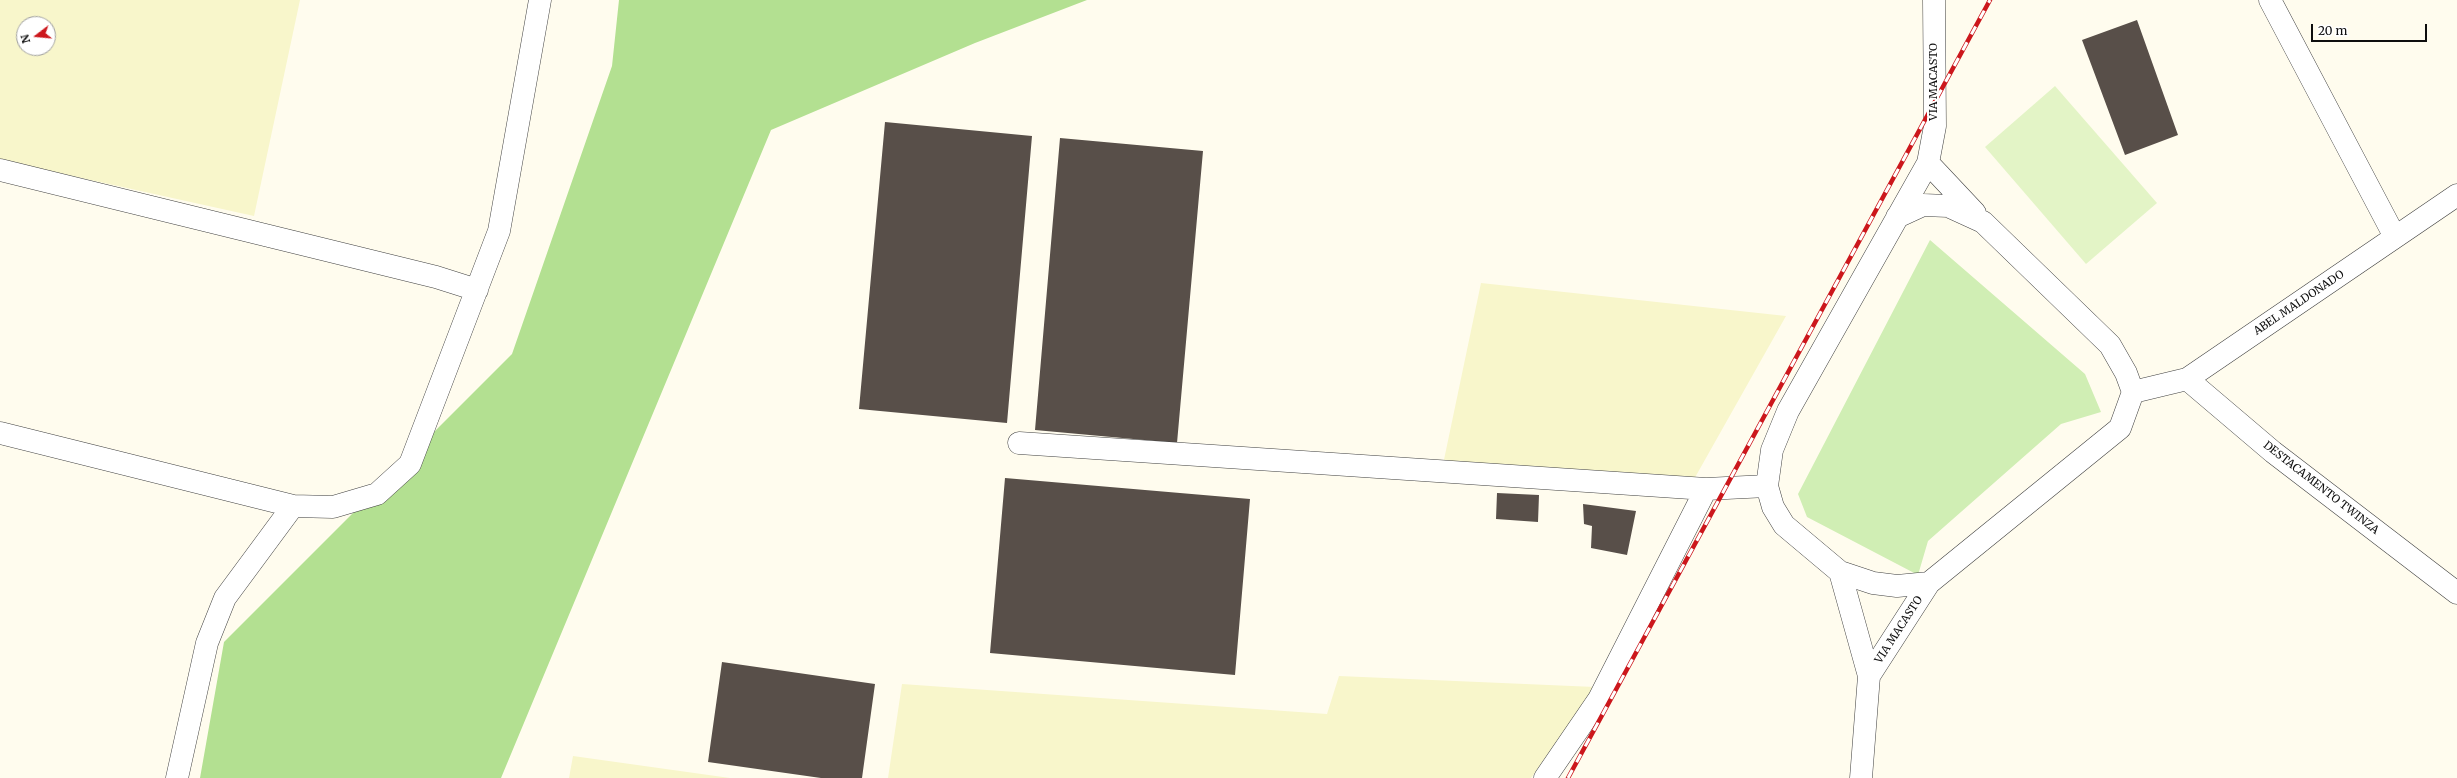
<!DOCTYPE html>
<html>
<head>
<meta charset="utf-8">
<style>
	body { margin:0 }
	#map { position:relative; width:2457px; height:778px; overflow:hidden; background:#fffcee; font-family:Merriweather,serif }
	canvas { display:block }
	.north { position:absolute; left:16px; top:16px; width:40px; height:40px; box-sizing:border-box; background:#fff; border:1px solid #9f9f9f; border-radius:50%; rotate:254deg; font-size:11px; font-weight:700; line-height:16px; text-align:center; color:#0e0e0e }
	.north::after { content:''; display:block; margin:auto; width:14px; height:18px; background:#cc171c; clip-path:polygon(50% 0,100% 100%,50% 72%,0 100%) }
	.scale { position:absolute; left:2311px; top:24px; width:116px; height:18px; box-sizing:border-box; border:2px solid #0e0e0e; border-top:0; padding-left:5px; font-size:12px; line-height:14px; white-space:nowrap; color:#0e0e0e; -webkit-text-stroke:3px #fff; paint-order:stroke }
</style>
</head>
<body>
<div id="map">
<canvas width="2457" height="778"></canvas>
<div class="north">N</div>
<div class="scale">20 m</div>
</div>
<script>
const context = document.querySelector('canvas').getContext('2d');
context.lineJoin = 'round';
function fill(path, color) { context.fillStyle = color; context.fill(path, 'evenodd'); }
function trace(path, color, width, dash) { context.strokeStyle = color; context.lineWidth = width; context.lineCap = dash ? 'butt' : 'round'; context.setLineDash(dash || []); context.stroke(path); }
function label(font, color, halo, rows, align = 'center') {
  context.font = font + ' Merriweather,serif'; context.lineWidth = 4; context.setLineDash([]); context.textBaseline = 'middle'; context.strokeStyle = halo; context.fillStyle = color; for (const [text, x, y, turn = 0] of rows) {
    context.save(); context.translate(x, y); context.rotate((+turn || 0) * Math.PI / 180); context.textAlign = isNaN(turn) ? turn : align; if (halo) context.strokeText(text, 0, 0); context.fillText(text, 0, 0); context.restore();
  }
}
const farmland = new Path2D(`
	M0,0H300L254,216L0,160ZM24,24H48V48H24Z
	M1481,283L1786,316L1684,497L1441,474Z
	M1339,676L1595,687L1531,778H888L902,684L1327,714Z
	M573,756L730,778H569Z`);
const green = new Path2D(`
	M1930,240L2085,374L2101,412L2061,424L1928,541L1918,575L1807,517L1798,494Z`);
const forest = new Path2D(`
	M619,0H1087L975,43L771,130L501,778H200L224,642L512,354L612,66Z`);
const pitch = new Path2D(`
	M2055,86L2157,203L2086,264L1985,147Z`);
const building = new Path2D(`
	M2137,20L2178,135L2125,155L2082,40Z
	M885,122L1032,136L1007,423L859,409Z
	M1060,138L1203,151L1177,443L1035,430Z
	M1005,478L1250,499L1235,675L990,653Z
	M1497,493L1539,495L1538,522L1496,519Z
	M1583,504L1636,511L1627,555L1591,548L1592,526L1584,524Z
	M722,662L875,684L862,778H821L708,762Z`);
const minor = new Path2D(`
	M2270,0L2395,237
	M1928,163L1975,213
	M0,170L436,277L477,290
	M1897,217L1923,205L1948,206L1983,222L2110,345L2126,373L2133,392L2120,428L1929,583L1897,586L1873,583L1840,572L1784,525L1773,507L1767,486L1772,450L1788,411L1928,163L1935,126L1934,0
	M2187,379L2273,452L2457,593
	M2133,392L2187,379L2457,195
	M0,433L293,506L333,507L377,494L410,464L499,231L540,0
	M1019,443L1706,489
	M1840,572L1869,676L1861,778
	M1869,676L1929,583
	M177,778L207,643L225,598L293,506
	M1545,778L1599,699L1706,489L1767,486`);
const rail = new Path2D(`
	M1568,778L1990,0`);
const streetNames = [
	["VIA MACASTO",1934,82,-90],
	["ABEL MALDONADO",2299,303,-34],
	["DESTACAMENTO TWINZA",2321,488,38],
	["VIA MACASTO",1899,630,-57]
];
fill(farmland, '#f8f6cb');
fill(green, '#d0eeb4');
fill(forest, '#b3e091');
fill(pitch, '#e3f4c6');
fill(building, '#584f49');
trace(minor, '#414141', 23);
trace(minor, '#fff', 22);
trace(rail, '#cc171c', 4.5);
trace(rail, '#fff', 3, [9]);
label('11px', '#0e0e0e', '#fff', streetNames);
</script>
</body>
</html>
